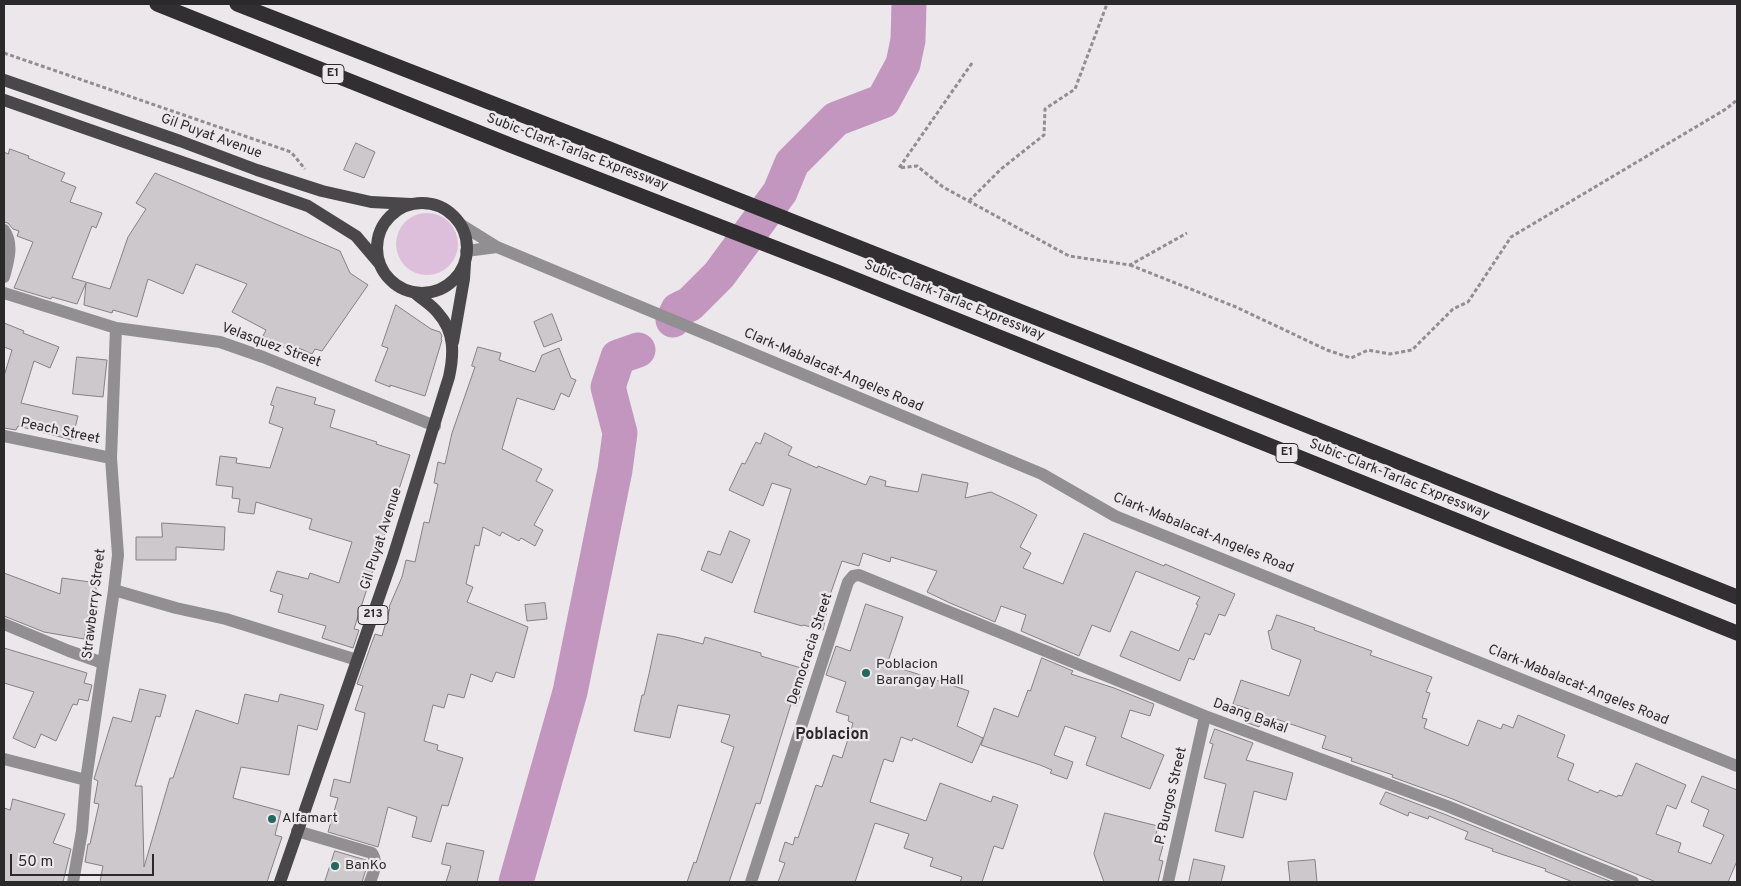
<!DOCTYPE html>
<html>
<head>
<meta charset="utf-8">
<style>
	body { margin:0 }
	#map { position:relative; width:1741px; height:886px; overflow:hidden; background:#ece7eb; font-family:Overpass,sans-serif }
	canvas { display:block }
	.frame { position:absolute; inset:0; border:5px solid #2b2a2b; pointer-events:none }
	.scale { position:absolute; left:10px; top:854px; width:144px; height:22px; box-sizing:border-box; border:2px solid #2b2a2b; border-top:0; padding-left:6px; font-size:15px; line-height:18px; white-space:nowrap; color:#2b2a2b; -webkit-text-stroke:4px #ece7eb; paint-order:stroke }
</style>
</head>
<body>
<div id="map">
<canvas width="1741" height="886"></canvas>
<div class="frame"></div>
<div class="scale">50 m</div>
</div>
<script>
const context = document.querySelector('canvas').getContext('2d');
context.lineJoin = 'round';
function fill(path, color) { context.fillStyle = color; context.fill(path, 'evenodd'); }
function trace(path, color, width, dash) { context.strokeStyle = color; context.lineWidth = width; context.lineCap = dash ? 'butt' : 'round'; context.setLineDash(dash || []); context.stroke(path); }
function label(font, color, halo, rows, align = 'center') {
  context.font = font + ' Overpass,sans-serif'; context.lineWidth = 4.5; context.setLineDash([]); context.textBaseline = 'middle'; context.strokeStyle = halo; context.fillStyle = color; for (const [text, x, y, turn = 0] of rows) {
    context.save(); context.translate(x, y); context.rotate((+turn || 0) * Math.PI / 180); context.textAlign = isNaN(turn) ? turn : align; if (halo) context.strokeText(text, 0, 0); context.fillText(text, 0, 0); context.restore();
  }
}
const green = new Path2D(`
	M396 244a31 31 0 1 1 62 0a31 31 0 1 1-62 0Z`);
const river = new Path2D(`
	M673,320L678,310L690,304L719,275L780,192L792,163L836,119L883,101L903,64L908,40L909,4
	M516,882L570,692L615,470L620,433L608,387L618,357L638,350`);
const building = new Path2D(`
	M356,143L375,152L364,178L344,170Z
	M10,149L29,156L28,158L65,173L61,181L76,187L70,202L102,213L96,228L92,226L72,278L110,289L128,237L146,209L136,203L155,173L340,251L350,273L368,285L322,351L315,349L312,354L292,345L289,350L263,336L266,330L232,312L247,284L196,264L183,294L148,279L137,317L113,310L112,313L84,305L86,283L77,304L52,297L51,299L14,288L33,242L17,236L19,231L13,229L8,223L4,222V152L8,154Z
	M396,305L431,329L440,332L442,336L441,339L442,340L425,396L390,385V387L375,381L388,348L382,346Z
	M552,314L562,340L544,347L534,322Z
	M4,323L24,331L23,333L59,347L50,368L34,361L21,403L78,416L72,440L18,426L16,430L4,428V376L12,350L4,347Z
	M478,347L501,353L499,360L535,372L542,355L559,348L571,378L576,380L569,397L561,393L554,410L517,398L502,449L542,469L536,481L553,490L534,525L543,530L535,546L521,538L519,541L502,532L500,536L483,527L479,546L475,545L466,584L473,587L467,602L528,627L514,678L496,672L492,682L471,674L464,698L448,694L444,708L433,705L424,741L438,745L437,750L463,758L448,806L442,805L431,842L412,837L417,817L388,807L378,847L328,832L338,798L330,796L334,779L350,783L365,713L355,710L363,686L357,684L375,634L382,636L390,608L389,607L402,577L406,560L415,562L424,522L429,523L438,484L434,483L438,462L445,464L452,433L475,367L472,366Z
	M77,357L107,360L103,397L73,394Z
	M277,387L316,398L314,404L335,410L330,427L377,442L376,444L410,455L354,629L359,630L353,648L322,638L326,626L278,612L283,595L270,591L277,571L308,579L310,573L339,583L352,542L309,529L312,519L256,502L254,514L238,512L240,499L232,498L233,487L216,485L220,456L237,458L236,463L270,468L283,428L269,423L274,406L271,405Z
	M765,433L792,447L788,455L817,468L818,466L866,485L870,476L886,481L885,486L918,492L922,474L968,483L965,498L991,492L1018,505L1037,515L1020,547L1031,553L1023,568L1063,584L1084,533L1164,566L1165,564L1235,594L1225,616L1219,614L1210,635L1205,633L1194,660L1189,658L1180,681L1120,656L1131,631L1179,651L1198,605L1196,604L1200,597L1136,571L1110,632L1092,625L1079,656L1021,631L1026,615L1001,606L995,622L950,603L927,592L937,571L891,557L890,562L863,553L859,566L842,561L830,595L823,630L803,625L802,626L754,612L791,489L772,483L763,506L729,490L742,463L745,464L756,442L760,444Z
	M162,523L225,527L224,550L176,547V560H136V537H162Z
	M730,531L750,540L732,583L701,570L708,551L720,555Z
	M4,573L60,594L62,578L97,583L94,602L91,601L84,639L44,632L4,616Z
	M545,603L547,619L527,621L525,605Z
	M866,604L903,617L887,664L969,691L957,726L983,738L972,763L913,738L912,741L901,737L893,762L884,759L870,802L926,821L940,783L991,802L993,796L1018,805L1003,849L994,846L982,882H960L962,877L930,866L933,858L904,848L909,834L875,823L855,882H778L785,863L779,861L785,842L793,845L795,837L798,838L816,785L822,787L833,755L842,758L853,723L848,721L849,716L836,712L846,682L826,675L836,646L850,651Z
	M1277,615L1315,628L1314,630L1372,651L1370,655L1432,677L1426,692L1430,693L1422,718L1427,719L1424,728L1468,746L1478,720L1501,729L1503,724L1513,728L1518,715L1565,735L1557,757L1574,764L1568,780L1598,793L1600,790L1617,797L1618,795L1622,796L1636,763L1686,785L1676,809L1667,805L1656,834L1681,843L1678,852L1711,864L1724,835L1703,826L1709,810L1691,802L1702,776L1737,790V861L1728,882H1656L1450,798L1392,777L1393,775L1351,761L1352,758L1322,748L1326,736L1276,719V721L1263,717L1259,727L1245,722L1249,709L1233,704L1241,680L1289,696L1301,660L1272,649L1268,631L1271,630Z
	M658,634L676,637L703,644L705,637L761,653V656L808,670L797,706L791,704L760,804L756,803L729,882H687L694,862L696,863L734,747L721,742L730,715L678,705L670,738L634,731L642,695H644L649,674Z
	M4,648L87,673L84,683L92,685L88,701L79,699L77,705L73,704L56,741L41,734L35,748L13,738L34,692L4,683Z
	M1042,658L1073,671L1071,674L1114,688L1154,704L1150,716L1130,710L1121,737L1164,755L1150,789L1086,765L1096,737L1065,726L1054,755L1073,762L1067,779L1050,773L1052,770L1040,765L981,745L994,708L1018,717L1028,690L1030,691Z
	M140,689L166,695L160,717L156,716L135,786H142L144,867L170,778H173L196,710L238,724L245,694L278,702L280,694L324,705L317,730L298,725L289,775L241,767L233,798L281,811L275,835L282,837L267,882H100L103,866L85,862L88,844H90L99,804L94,803L98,781L94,779L113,717L131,722Z
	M1215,729L1253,743L1246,760L1293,773L1286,800L1254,791L1243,838L1215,831L1226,784L1204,778L1213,744L1210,743Z
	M1386,792L1444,814L1612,882H1573L1545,871L1546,869L1492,851L1493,849L1465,839L1468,832L1429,816L1428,819L1409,812L1408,816L1380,804Z
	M13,799L65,814L53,843L71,849L63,882H4V808L10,810Z
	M1105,813L1158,826L1155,839L1164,842L1159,860L1163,861L1158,882H1104L1094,854Z
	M447,843L484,851L477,882H446L451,866L442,864Z
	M335,851L366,860L367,866L362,882H325Z
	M1194,859L1225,866L1221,882H1189Z
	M1315,860L1317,882H1290L1288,862Z`);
const path = new Path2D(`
	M4,53L291,152L305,169
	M972,63L899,168L917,166L943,187L1069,256L1130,265L1187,233
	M969,201L1001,169L1044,135L1045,109L1075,89L1107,4
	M1130,265L1236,307L1327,350L1351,358L1368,350L1390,354L1412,350L1453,309L1468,302L1511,237L1726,109L1737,100`);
const minor = new Path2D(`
	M460,224L497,247L1042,474L1115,516L1737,766
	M4,230C14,244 8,262 4,277
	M466,251L497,247
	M4,293L116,328L220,342L263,357L435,426
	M4,436L111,458
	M114,590L176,608L226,619L357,660
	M4,624L69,651L103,663
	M4,759L86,780
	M297,831L372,853C378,862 374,872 370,882
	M73,882L82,831L86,780L114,590L118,555L111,458L116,328
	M751,882L848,582L853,576L859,575L1205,716L1447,806L1633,882
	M1168,882L1205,716`);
const major = new Path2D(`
	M4,80L180,141L257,170L322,191L371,202L411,204
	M4,100L308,206L356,236L379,263
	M377 248a45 45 0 1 1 90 0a45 45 0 1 1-90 0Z
	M453,342L464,279L465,263
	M280,882L393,557L449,377C454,354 455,332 438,313C432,305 421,299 414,292`);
const highway = new Path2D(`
	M157,4L510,145L837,272L1737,633
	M237,4C360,53 484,99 607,148C984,296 1361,447 1737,597`);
const markers = [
	[866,673,5,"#22685c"],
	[272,819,5,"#22685c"],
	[335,866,5,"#22685c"]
];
const shields = [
	[333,74,22],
	[1287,453,22],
	[373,615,30]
];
const shieldNames = [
	["E1",333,74],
	["E1",1287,453],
	["213",373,615]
];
const streetNames = [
	["Gil Puyat Avenue",211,137,20],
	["Subic-Clark-Tarlac Expressway",577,153,21],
	["Subic-Clark-Tarlac Expressway",954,301,22],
	["Velasquez Street",271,346,20],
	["Clark-Mabalacat-Angeles Road",833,371,23],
	["Peach Street",60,432,12],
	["Subic-Clark-Tarlac Expressway",1399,480,22],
	["Clark-Mabalacat-Angeles Road",1203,534,22],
	["Gil Puyat Avenue",382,539,-72],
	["Strawberry Street",95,604,-83],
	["Democracia Street",811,649,-72],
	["Clark-Mabalacat-Angeles Road",1578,686,22],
	["Daang Bakal",1250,717,20],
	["P. Burgos Street",1172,796,-77]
];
const poiNames = [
	["Poblacion",876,665],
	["Barangay Hall",876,681],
	["Alfamart",282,819],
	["BanKo",345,866]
];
const quarterNames = [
	["Poblacion",832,736]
];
fill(green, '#debfdb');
trace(river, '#c396bf', 35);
fill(building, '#ccc8cb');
trace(building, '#848083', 1);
trace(path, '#918e90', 3, [4, 2.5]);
trace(minor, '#918f91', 12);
trace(major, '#4a474a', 12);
trace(highway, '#322f32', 15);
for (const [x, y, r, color] of markers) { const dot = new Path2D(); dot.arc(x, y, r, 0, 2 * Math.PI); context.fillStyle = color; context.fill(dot); trace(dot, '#ece7eb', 2); }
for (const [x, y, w] of shields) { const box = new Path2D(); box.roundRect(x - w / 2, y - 9.5, w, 19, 4); context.fillStyle = '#ece7eb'; context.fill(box); trace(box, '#2b2a2b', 1); }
label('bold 12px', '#2b2a2b', null, shieldNames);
label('14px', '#2b2a2b', '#ece7eb', streetNames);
label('14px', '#2b2a2b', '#ece7eb', poiNames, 'left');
label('bold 16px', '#2b2a2b', '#ece7eb', quarterNames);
</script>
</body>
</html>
